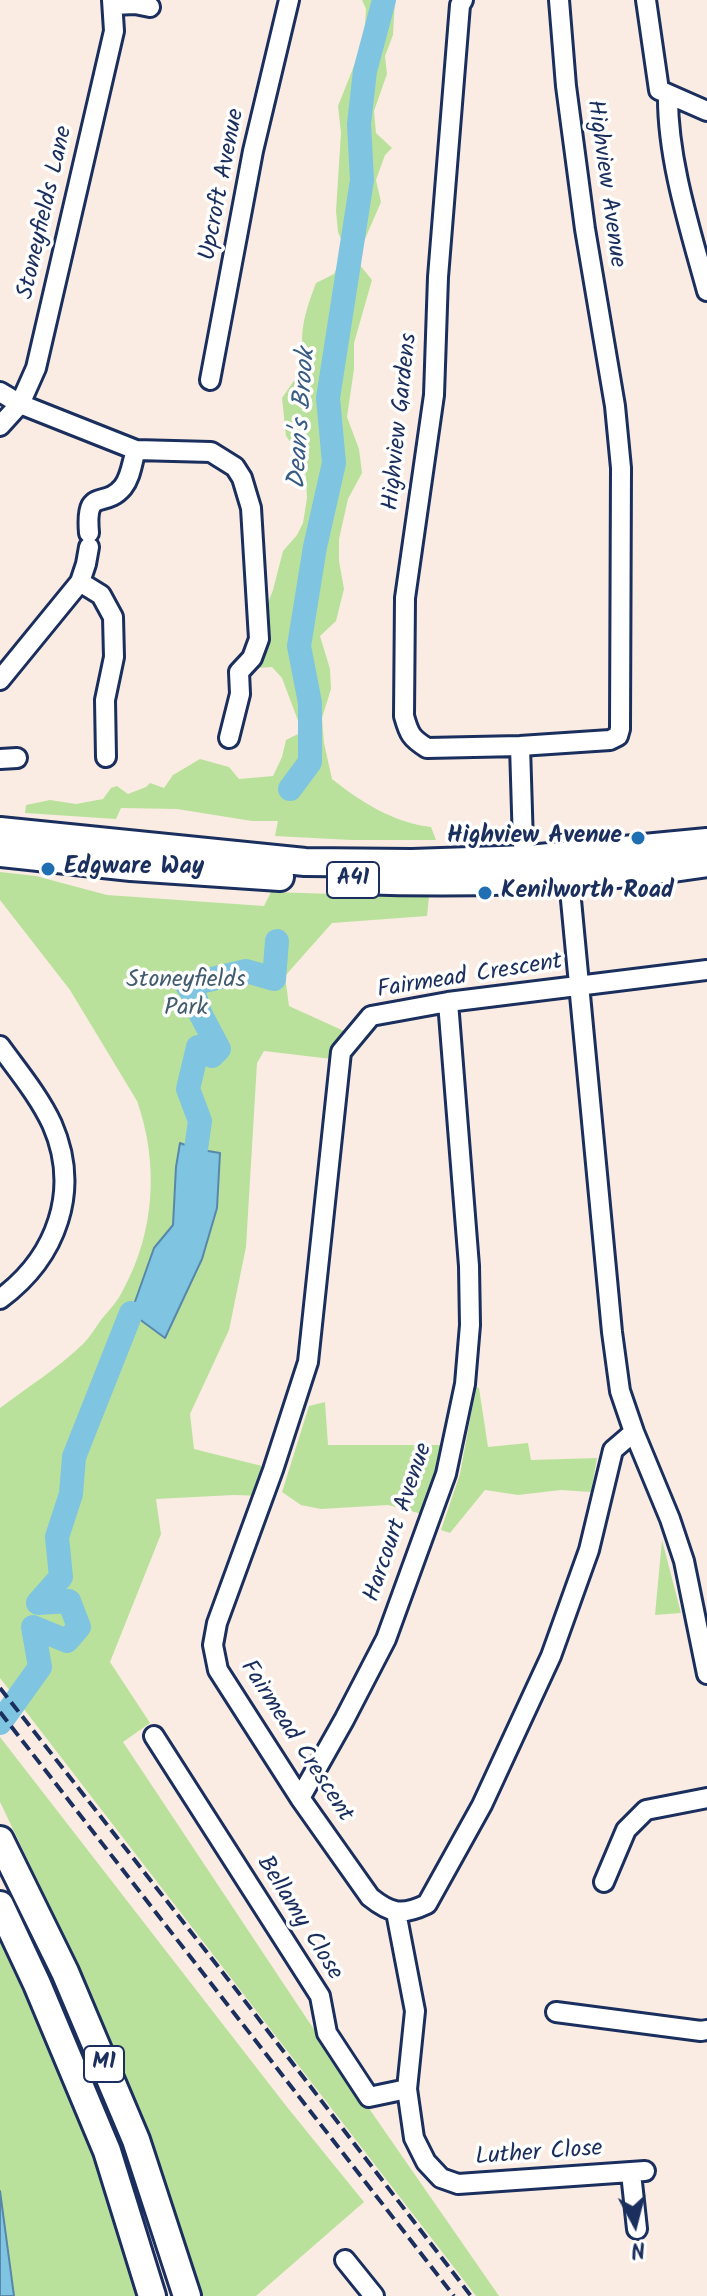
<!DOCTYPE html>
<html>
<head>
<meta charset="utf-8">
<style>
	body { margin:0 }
	#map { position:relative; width:707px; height:2296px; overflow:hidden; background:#faece2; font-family:Kalam,sans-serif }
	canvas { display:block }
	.north { position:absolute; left:595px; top:2184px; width:80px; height:80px; -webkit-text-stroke:6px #fff; paint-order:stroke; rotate:173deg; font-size:22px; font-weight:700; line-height:32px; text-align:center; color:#1b2f5e }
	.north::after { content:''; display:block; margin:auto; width:28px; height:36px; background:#1b2f5e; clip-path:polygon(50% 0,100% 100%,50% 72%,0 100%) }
</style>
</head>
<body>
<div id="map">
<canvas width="707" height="2296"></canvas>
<div class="north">N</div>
</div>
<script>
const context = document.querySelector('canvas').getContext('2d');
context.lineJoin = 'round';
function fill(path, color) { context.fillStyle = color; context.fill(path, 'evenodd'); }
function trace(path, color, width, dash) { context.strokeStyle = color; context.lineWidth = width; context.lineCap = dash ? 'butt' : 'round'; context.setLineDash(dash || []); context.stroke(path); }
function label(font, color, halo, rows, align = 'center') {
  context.font = font + ' Kalam,sans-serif'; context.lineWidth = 7; context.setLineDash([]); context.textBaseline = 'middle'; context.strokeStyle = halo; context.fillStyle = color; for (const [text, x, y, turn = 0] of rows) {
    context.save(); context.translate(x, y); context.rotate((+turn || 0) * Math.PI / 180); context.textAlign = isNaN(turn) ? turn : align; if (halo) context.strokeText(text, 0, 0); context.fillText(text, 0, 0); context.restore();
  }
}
const green = new Path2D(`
	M362,0H395L393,35L385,56L387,74L374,111L376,133L392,148L385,155L376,180L381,202L362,246L343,244L338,232L336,211L341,133L338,106L364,41L366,9Z
	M340,261L359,264L372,280L354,343V369L347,417L359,449L362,473L348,499L339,539V561L344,589L336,621L320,636L330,669L331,689L322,718L324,743L332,779C361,802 394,823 431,827L436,840H351L275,836L278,821H252L177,809L121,808L116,819L25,813L26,805L50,800L76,804L103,799L111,788L117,786L128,794L146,787L150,783L164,788L173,775L200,759L229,767L239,779L273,776L282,757L286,740L298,734L300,726L282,678L272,667L258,668L261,621L273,590L283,551L297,535L303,523L307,498L306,476L298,453L286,436L282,398L304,366C299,331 304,315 316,283L334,274Z
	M0,872L36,876L107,895L264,906L271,892L429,897L427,916L332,923L285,976L289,1006L355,1036L340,1060L264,1051L257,1063L246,1247L229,1330L190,1414L194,1449L274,1469L263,1496L234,1495L156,1499L161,1534L110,1662L150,1723L123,1742L307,2019L499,2296H476L0,1678V1408C28,1387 58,1368 83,1344C90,1337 95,1328 101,1320C109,1310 118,1301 123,1290C155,1232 159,1163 137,1101L70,990L0,900Z
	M476,1387L479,1388L488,1447L528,1443L531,1460L597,1458L591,1492L561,1490L518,1495L485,1490L450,1533L441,1530L460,1474Z
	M325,1402L328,1445H443L422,1514L388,1505L321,1509L301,1505L282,1492L309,1406Z
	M662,1540L681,1613L655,1615Z
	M0,1737L287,2107L364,2202L256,2296H201L147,2133L82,1973L0,1802Z
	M0,1942L99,2154L146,2296H0Z`);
const water = new Path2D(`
	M180,1143L196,1149L220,1153L217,1208L202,1259L165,1338L131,1313L154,1248L173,1225L176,1167Z
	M0,2191L14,2296H0Z`);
const river = new Path2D(`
	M290,789L310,762V703L299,646L315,547L334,463L328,398L362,180L359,124L365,71L384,0
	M196,1149L200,1121L188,1089L198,1047L212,1056L219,1049L200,1013L196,999L187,985L246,971L274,979L277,941
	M0,1723L40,1667L33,1627L67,1641L79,1627L69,1601L38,1603L61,1577L57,1537L71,1494L74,1457L131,1313`);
const minor = new Path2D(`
	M463,0L460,5L438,277L434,395L405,598L404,716C409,734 411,738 427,748L520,746L610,740L618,736L620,729L621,468L615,406L585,229L566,86L559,0
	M646,0L659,90L707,111
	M113,5L135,4L150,7
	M668,94C667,158 690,229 707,291
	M210,380L253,151L289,0
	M0,392L20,404L136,450L211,452L235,467L242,478L251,508L259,639L252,658L239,672L240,694L229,738
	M0,426L20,404L36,368L114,31L112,0
	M89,533C85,485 104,510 123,487C131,477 132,462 136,450
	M80,582L101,595L113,617L114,657L105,700L106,757
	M0,680L80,582L86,564L89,547
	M520,746L523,844L529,859
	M0,759L17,758
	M569,879L612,1332L620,1391L634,1432L670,1519L684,1561L707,1674
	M0,1046C18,1071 39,1096 52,1124C81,1190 57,1257 0,1299
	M634,1432L613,1450L589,1550L551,1656L482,1805L427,1904C402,1916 391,1914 370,1897L300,1798L218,1670L213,1645L217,1623L273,1470L308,1362L341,1052L371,1016L448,1002L707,970
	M154,1736L320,1996L327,2033L369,2097L407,2089
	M300,1798L344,1720L386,1639L446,1474L465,1384L470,1325L469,1266L448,1002
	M604,1882L626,1830L646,1810L707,1798
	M396,1912L415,2011L407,2089L414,2138L426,2162L441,2178L458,2184L645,2171
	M556,2012L701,2031L707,2030
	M631,2173L637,2229
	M345,2260L374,2296`);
const highway = new Path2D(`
	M0,831L305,862L412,863L529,859L707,842
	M0,853L131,867L280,877
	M356,880C473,884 591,881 707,863
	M0,1840L65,1972L136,2140L187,2296
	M0,1905L37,1984L107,2151L152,2296`);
const rail = new Path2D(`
	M0,1688L238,1992L471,2296
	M0,1712L454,2296`);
const markers = [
	[638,838,8,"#1f6fb2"],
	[48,869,8,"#1f6fb2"],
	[485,893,8,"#1f6fb2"]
];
const shields = [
	[353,880,52],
	[104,2064,40]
];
const shieldNames = [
	["A41",353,880],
	["M1",104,2064]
];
const streetNames = [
	["Highview Avenue",604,184,82],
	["Upcroft Avenue",224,185,-79],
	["Stoneyfields Lane",47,213,-77],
	["Highview Gardens",402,422,-84],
	["Fairmead Crescent",470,978,-9],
	["Harcourt Avenue",400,1523,-71],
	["Fairmead Crescent",295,1742,57],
	["Bellamy Close",298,1919,58],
	["Luther Close",539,2155,-4]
];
const poiNames = [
	["Highview Avenue",622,838,"right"],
	["Edgware Way",64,869],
	["Kenilworth Road",501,893]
];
const parkNames = [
	["Stoneyfields",186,982],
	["Park",186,1010]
];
const waterNames = [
	["Dean's Brook",304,419,-86]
];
fill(green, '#bae19c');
fill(water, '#7fc4e0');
trace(water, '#5788ac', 2);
trace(river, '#7fc4e0', 24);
trace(minor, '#1b2f5e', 24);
trace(highway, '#1b2f5e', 32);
trace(minor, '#fff', 18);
trace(highway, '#fff', 26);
trace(rail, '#1b2f5e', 4, [12, 6]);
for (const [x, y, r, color] of markers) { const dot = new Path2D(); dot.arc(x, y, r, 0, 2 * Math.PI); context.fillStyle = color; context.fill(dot); trace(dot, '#fff', 3); }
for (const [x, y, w] of shields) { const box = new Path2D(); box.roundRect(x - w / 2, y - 18, w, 36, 6); context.fillStyle = '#fff'; context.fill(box); trace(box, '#1b2f5e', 2); }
label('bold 22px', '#1b2f5e', null, shieldNames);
label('24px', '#1b2f5e', '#fff', streetNames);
label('bold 24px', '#1b2f5e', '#fff', poiNames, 'left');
label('24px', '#435c6e', '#fff', parkNames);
label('italic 26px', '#395c85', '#fff', waterNames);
</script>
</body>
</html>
